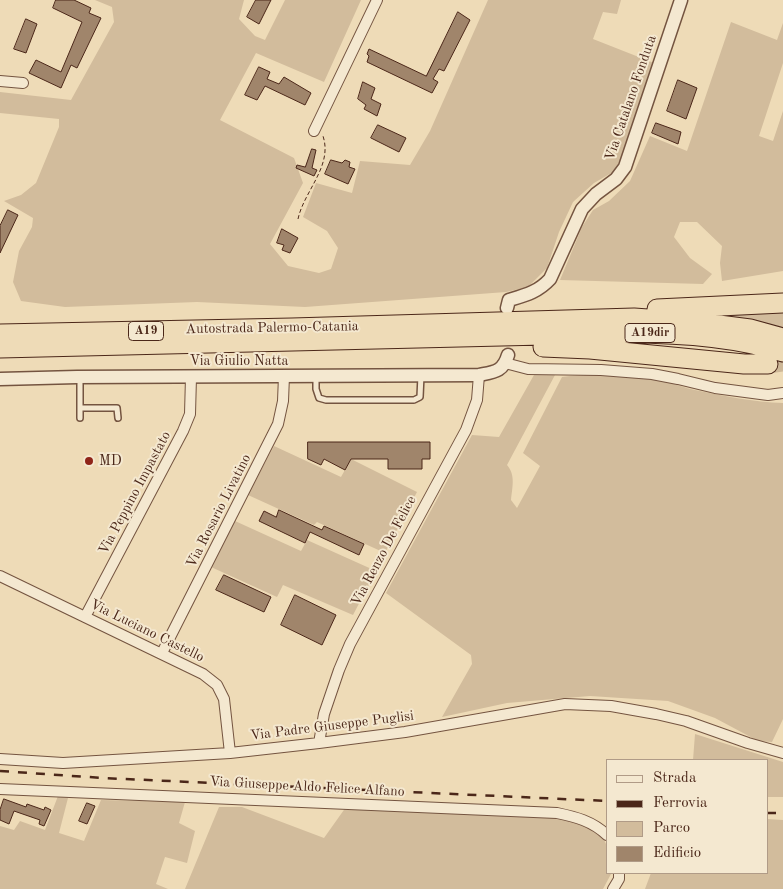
<!DOCTYPE html>
<html>
<head>
<meta charset="utf-8">
<style>
	body { margin:0 }
	#map { position:relative; width:783px; height:889px; overflow:hidden; background:#eedbb7; font-family:"Old Standard TT",serif }
	canvas { display:block }
	.legend { position:absolute; left:606px; top:759px; width:162px; height:115px; box-sizing:border-box; background:#f4e8d0; border:1px solid #b09b87; margin:0; padding:6px 9px; list-style:none; font-size:15px; color:#4b2719 }
	.legend li { display:flex; align-items:center; gap:10px; height:25px }
	.legend b { width:25px; border:1px solid #b09b87 }
</style>
</head>
<body>
<div id="map">
<canvas width="783" height="889"></canvas>
<ul class="legend">
<li><b style="height:6px;background:#f4e8d0"></b>Strada</li>
<li><b style="height:6px;background:#4b2719"></b>Ferrovia</li>
<li><b style="height:14px;background:#d2bc9c"></b>Parco</li>
<li><b style="height:14px;background:#a0856b"></b>Edificio</li>
</ul>
</div>
<script>
const context = document.querySelector('canvas').getContext('2d');
context.lineJoin = 'round';
function fill(path, color) { context.fillStyle = color; context.fill(path, 'evenodd'); }
function trace(path, color, width, dash) { context.strokeStyle = color; context.lineWidth = width; context.lineCap = dash ? 'butt' : 'round'; context.setLineDash(dash || []); context.stroke(path); }
function label(font, color, halo, rows, align = 'center') {
  context.font = font + ' "Old Standard TT",serif'; context.lineWidth = 4; context.setLineDash([]); context.textBaseline = 'middle'; context.strokeStyle = halo; context.fillStyle = color; for (const [text, x, y, turn = 0] of rows) {
    context.save(); context.translate(x, y); context.rotate((+turn || 0) * Math.PI / 180); context.textAlign = isNaN(turn) ? turn : align; if (halo) context.strokeText(text, 0, 0); context.fillText(text, 0, 0); context.restore();
  }
}
const green = new Path2D(`
	M95,0H244L239,19L255,36L265,40L285,0H361L324,82L256,53L220,120L294,158L303,183L270,244L288,266L319,273L331,269L338,248L327,231L303,217L316,183L352,193L360,161L410,165L430,131L488,0H621L617,14L603,12L593,39L654,63L622,157L613,172L594,183L573,202L559,232L547,268L528,287L506,292L305,307L197,302L65,307L21,301L13,282L19,251L32,227L33,218L4,201L21,195L36,183L59,127V119L0,113V92L71,100L114,22L112,7Z
	M731,22L777,40L783,23V63L759,136L773,141L783,111V271L722,281L720,263L722,246L697,222H680L674,237L690,258L712,274L703,284L560,280L582,227L593,210L609,201L630,181L650,136L687,151Z
	M783,307V327L722,315Z
	M534,375H555L507,465C516,475 512,488 511,500L517,508L540,466L523,453L562,377C595,372 633,376 666,382C676,384 685,388 695,390C724,396 754,402 783,403V719L772,742L758,741L715,718L668,701L590,696L507,703L442,717L472,664L471,655L386,593L472,435L499,437Z
	M274,446L341,477L351,459L417,492L385,553L317,522L314,525L248,495Z
	M235,521L301,551L307,540L376,571L353,615L283,585L277,597L211,567Z
	M695,734L783,762V797H767V760H693Z
	M58,796L68,798L59,833L84,841L101,800L185,802L179,823L195,831L187,863L165,857L156,884L168,889H0V826L14,830L20,821L45,830Z
	M219,807H242L324,838L346,807L520,815L563,819L590,827L603,838L607,846V873L611,874L603,889H185Z
	M767,819L783,820V889H645L651,873H767Z`);
const building = new Path2D(`
	M56,0H74L91,8L89,13L101,18L77,68L71,65L61,88L29,73L36,60L61,72L82,22L53,8Z
	M256,0H271L259,24L247,17Z
	M458,12L470,20L444,71L439,69L433,79L438,82L432,93L367,62L369,56L367,54L369,49L426,76Z
	M26,19L37,24L26,53L14,49Z
	M259,67L270,72L267,79L279,84L284,77L311,93L305,105L265,86L257,100L245,95Z
	M678,80L697,88L686,119L667,111Z
	M363,82L375,88L371,99L381,104L377,116L364,109L366,105L358,99Z
	M656,123L681,132L678,144L652,133Z
	M378,125L406,138L399,152L371,138Z
	M312,149L316,150L312,168L317,170L314,176L296,168L297,165L305,167Z
	M331,160L342,163L345,160L350,162L349,167L355,169L348,184L325,174Z
	M8,210L18,215L0,253V226Z
	M282,229L298,238L290,253L282,250L284,245L277,243Z
	M308,442H430V459H422V469H388V459H351L345,470L324,459L321,465L308,459Z
	M279,510L322,530L324,526L364,544L359,555L310,532L305,543L259,521L264,511L276,517Z
	M224,575L271,597L264,612L216,590Z
	M295,595L336,615L322,645L281,625Z
	M4,799L26,807L27,804L44,810L45,807L51,810L44,826L39,824L40,820L14,811L9,824L0,820V810Z
	M87,803L95,806L87,824L79,821Z`);
const motorwayTunnel = new Path2D(`
	M768,364L783,362`);
const path = new Path2D(`
	M298,219C304,191 333,166 323,136`);
const service = new Path2D(`
	M316,376V389L319,398L326,400H414L420,397L421,375
	M80,379V408
	M80,418V408H117L118,418`);
const minor = new Path2D(`
	M0,81L23,83
	M314,131L377,0
	M505,363L528,369L601,370L652,374L678,379L715,388L768,395L783,393
	M0,576L203,674L217,685L224,699L230,753
	M85,617L183,431L190,414L191,377
	M162,653L278,424L283,401L284,376
	M319,743L324,714L339,670L350,644L466,430L477,400L479,375
	M0,759L63,763L230,753L319,743L405,732L565,704L611,706L656,714L686,721L748,743L783,753
	M0,789L557,813C576,817 592,821 607,835
	M613,889L619,879V873`);
const tertiary = new Path2D(`
	M507,308L509,300C526,295 538,292 550,279L582,209L596,194L616,179L625,167L681,0
	M0,379L77,377L479,375C494,372 503,372 508,355`);
const motorway = new Path2D(`
	M657,309L783,303
	M0,334L292,328L634,318L703,323L750,329L783,338
	M543,347L590,349L744,364H768
	M0,348L627,333C677,333 736,337 783,352`);
const rail = new Path2D(`
	M0,771L103,778L607,801
	M767,813H783`);
const markers = [
	[89,461,5,"#8f2418"]
];
const shields = [
	[146,331,35],
	[650,333,50]
];
const shieldNames = [
	["A19",146,331],
	["A19dir",650,333]
];
const streetNames = [
	["Via Catalano Fonduta",631,98,-71],
	["Autostrada Palermo-Catania",272,328,-1],
	["Via Giulio Natta",239,361],
	["Via Peppino Impastato",135,493,-62],
	["Via Rosario Livatino",219,511,-63],
	["Via Renzo De Felice",384,551,-62],
	["Via Luciano Castello",147,631,26],
	["Via Padre Giuseppe Puglisi",332,726,-7],
	["Via Giuseppe Aldo Felice Alfano",307,787,3]
];
const poiNames = [
	["MD",99,461]
];
fill(green, '#d2bc9c');
fill(building, '#a0856b');
trace(building, '#4b2719', 1);
trace(motorwayTunnel, '#cdb797', 19, [19, 9]);
trace(service, '#745440', 8);
trace(minor, '#745440', 12);
trace(tertiary, '#745440', 15);
trace(motorway, '#4b2719', 21);
trace(path, '#4b2719', 1, [4, 2.5]);
trace(service, '#f4e8d0', 5);
trace(minor, '#f4e8d0', 10);
trace(tertiary, '#f4e8d0', 12);
trace(motorway, '#eedbb7', 19);
trace(rail, '#4b2719', 2.5, [9, 9]);
for (const [x, y, r, color] of markers) { const dot = new Path2D(); dot.arc(x, y, r, 0, 2 * Math.PI); context.fillStyle = color; context.fill(dot); trace(dot, '#f4e8d0', 2); }
for (const [x, y, w] of shields) { const box = new Path2D(); box.roundRect(x - w / 2, y - 9.5, w, 19, 4); context.fillStyle = '#f4e8d0'; context.fill(box); trace(box, '#4b2719', 1); }
label('bold 12px', '#4b2719', null, shieldNames);
label('14px', '#4b2719', '#f4e8d0', streetNames);
label('14px', '#4b2719', '#f4e8d0', poiNames, 'left');
</script>
</body>
</html>
